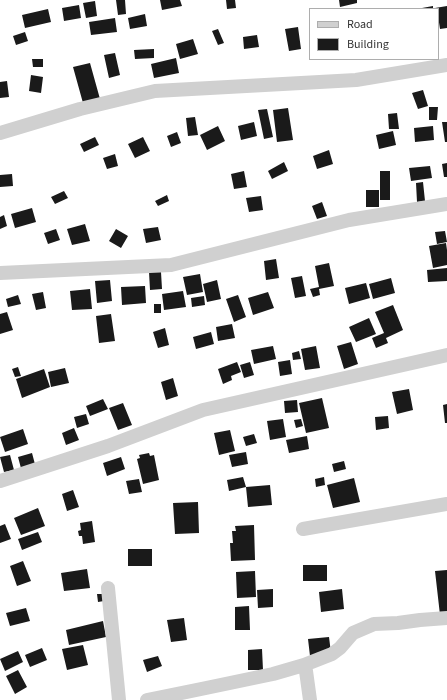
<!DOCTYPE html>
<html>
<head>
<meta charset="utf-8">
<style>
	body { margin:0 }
	#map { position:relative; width:447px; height:700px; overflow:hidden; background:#fff; font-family:"Source Sans 3",sans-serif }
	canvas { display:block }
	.legend { position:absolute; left:309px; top:8px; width:130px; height:52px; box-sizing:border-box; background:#fff; border:1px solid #adadad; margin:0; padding:5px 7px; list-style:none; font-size:12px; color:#333 }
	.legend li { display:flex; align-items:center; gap:8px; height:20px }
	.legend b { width:20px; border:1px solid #adadad }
</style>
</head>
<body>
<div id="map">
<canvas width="447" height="700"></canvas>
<ul class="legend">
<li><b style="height:5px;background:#d0d0d0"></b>Road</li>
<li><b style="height:11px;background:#1a1a1a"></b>Building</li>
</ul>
</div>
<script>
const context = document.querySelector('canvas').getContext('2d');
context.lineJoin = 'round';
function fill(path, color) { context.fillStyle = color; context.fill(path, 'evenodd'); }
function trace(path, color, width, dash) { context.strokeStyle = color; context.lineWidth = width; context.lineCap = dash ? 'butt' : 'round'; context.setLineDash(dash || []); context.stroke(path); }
const building = new Path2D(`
	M116,0H125L126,14L118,15Z
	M160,0H180L182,6L162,10Z
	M226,0H235L236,8L227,9Z
	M339,0H357V3L340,7Z
	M95,1L97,16L86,18L83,3Z
	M79,5L81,18L64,21L62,8Z
	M433,6V9H422V8Z
	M447,6V28L440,29L438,16V9H435V8Z
	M48,9L51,22L25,28L22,15Z
	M145,14L147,26L130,29L128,18Z
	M115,18L117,32L91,35L89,22Z
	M298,27L301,49L289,51L285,29Z
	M218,29L224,43L218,45L212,31Z
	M25,32L28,41L16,45L13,36Z
	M257,35L259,47L244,49L243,37Z
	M193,39L198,54L180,59L176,44Z
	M154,49V58L135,59L134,50Z
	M115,53L120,75L109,78L104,55Z
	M176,58L179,73L154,78L151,64Z
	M32,59H43V67H33Z
	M90,63L100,99L83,103L73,67Z
	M31,75L43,77L41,93L29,91Z
	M7,81L9,97L0,98V82Z
	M423,90L428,106L418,109L412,93Z
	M429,107H438L437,120H429Z
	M288,108L293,140L277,142L273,110Z
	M267,109L273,137L264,139L258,110Z
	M397,113L399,129H389L388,114Z
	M195,117L198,135L188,136L186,118Z
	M254,122L257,136L241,140L238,126Z
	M442,122H447V142H445Z
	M218,126L225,141L207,150L200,135Z
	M433,126L434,140L415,142L414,128Z
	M393,131L396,145L379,149L376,135Z
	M177,132L181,143L171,147L167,136Z
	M95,137L99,145L84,152L80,144Z
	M143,137L150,151L135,158L128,144Z
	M329,150L333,164L317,169L313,156Z
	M115,154L118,166L107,169L103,158Z
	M284,162L288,171L272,179L268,171Z
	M447,163V177H444L442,164Z
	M430,166L432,178L411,181L409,168Z
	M244,171L247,187L234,189L231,174Z
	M380,171H390V200H380Z
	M12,174L13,186L0,187V175Z
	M423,182L425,201L417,202L416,183Z
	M366,190H379V207H366Z
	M64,191L68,198L55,204L51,197Z
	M167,195L169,201L158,206L155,201Z
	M261,196L263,210L249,212L246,198Z
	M322,202L327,216L317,219L312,206Z
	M32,208L36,222L15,228L11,214Z
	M4,215L7,226L0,229V217Z
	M85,224L90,241L72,245L67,229Z
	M158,227L161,240L146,243L143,229Z
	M56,229L60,240L48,244L44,233Z
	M116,229L128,236L121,248L109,241Z
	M445,231L447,242L437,244L435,232Z
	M446,243L447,250V265L433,268L429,246Z
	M276,259L279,278L266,280L264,261Z
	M329,263L334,286L319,289L320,295L313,297L310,289L319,287L315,266Z
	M447,268V281L428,282L427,270Z
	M149,272H161L162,289L150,290Z
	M200,274L203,292L187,295L183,277Z
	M302,276L306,296L295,298L291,278Z
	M391,278L395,293L373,299L369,284Z
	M110,280L112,301L97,303L95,281Z
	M217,280L221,299L207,302L203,284Z
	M366,283L370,298L349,304L345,288Z
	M145,286L146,303L122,305L121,287Z
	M90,289L92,309L72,310L70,291Z
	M183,291L186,307L164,310L162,294Z
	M43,292L46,308L36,310L32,294Z
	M268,292L274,308L253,315L248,298Z
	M18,295L21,304L8,307L6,299Z
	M238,295L246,317L234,322L226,299Z
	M204,296L205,305L192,307L191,298Z
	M154,304H161V313H154Z
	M393,305L403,330L386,338L388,343L376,348L372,338L384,333L375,312Z
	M7,312L13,330L0,334V314Z
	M111,314L115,341L99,343L96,316Z
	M369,318L376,334L356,342L349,327Z
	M232,324L235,338L218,341L216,327Z
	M165,328L169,345L158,348L153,332Z
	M211,332L214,344L196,349L193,337Z
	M351,342L358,364L344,369L337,346Z
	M273,346L276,359L254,364L251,350Z
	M316,346L320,368L305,370L301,349Z
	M299,351L301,359L293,360L292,353Z
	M290,360L292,374L280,376L278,362Z
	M237,362L241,372L231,376L232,380L223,384L218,369Z
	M250,362L254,375L244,378L240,365Z
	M18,367L21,376L15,377L12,369Z
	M65,368L69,383L51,387L48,372Z
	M44,369L50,387L22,398L16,379Z
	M173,378L178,396L166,400L161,382Z
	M409,389L413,410L397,414L392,392Z
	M322,398L329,428L306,433L299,403Z
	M103,399L108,409L90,416L86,406Z
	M297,400L298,412L285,413L284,401Z
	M123,403L132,425L118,430L109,408Z
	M447,404V423H445L443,405Z
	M86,414L89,424L77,428L74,417Z
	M388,416L389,428L376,430L375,417Z
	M283,419L286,437L270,440L267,421Z
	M301,419L303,426L296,428L294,420Z
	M74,428L79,440L66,445L62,433Z
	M23,429L28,444L5,452L0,437Z
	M230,430L235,451L219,455L214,433Z
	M254,434L257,443L246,446L243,437Z
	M307,436L309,449L289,453L286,440Z
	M246,452L248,464L232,467L229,455Z
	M32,453L36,468L22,472L18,457Z
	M149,453L150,456L154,455L159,480L143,484L137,459L140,458L139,455Z
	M10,455L14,470L4,472L0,457Z
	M121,457L125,469L107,476L103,463Z
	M344,461L346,469L334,472L332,464Z
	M243,477L246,487L229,491L227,480Z
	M324,477L325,485L316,487L315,479Z
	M354,478L360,502L333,508L327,485Z
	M139,479L142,492L129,494L126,481Z
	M270,485L272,505L248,507L246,487Z
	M73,490L79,507L67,511L62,494Z
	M198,502L199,533L175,534L173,503Z
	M38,508L45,526L21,535L14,518Z
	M92,521L95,542L83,544L82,536H79L78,531L81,530L80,523Z
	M5,524L11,539L0,543V526Z
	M254,525L255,560L231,561L230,543H233L232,531H236L235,526Z
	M38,532L42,542L22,550L18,539Z
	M128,549H152V566H128Z
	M23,561L31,581L17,586L10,566Z
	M303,565H327V581H303Z
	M87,569L90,588L64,591L61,573Z
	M447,570V615H440L435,571Z
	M255,571L256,597L237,598L236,572Z
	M273,589V607L258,608L257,590Z
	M342,589L344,609L321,612L319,592Z
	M97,594H103L104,601L98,602Z
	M249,606L250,630H235V607Z
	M26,608L30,621L10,626L6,613Z
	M184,618L187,640L171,642L167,620Z
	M103,621L106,637L69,645L66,630Z
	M329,637L331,653L310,656L308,639Z
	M83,645L88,665L67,670L62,649Z
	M42,648L47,660L30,667L25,655Z
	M262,649L263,670H248V650Z
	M18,651L23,662L5,671L0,659Z
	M158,656L162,666L147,672L143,660Z
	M18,670L27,687L15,694L6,676Z`);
const minor = new Path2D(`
	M0,133L80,109L155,91L356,80L447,65
	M0,273L171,265L349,220L447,204
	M0,481L108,446L203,410L447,355
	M303,529L447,504
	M108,588L119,700
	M304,665L306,671L310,700
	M147,700L206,688L273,674L304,665L332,654L340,648L353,633L374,624L398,623L420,620L447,618`);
fill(building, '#1a1a1a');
trace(minor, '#d0d0d0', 14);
</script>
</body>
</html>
